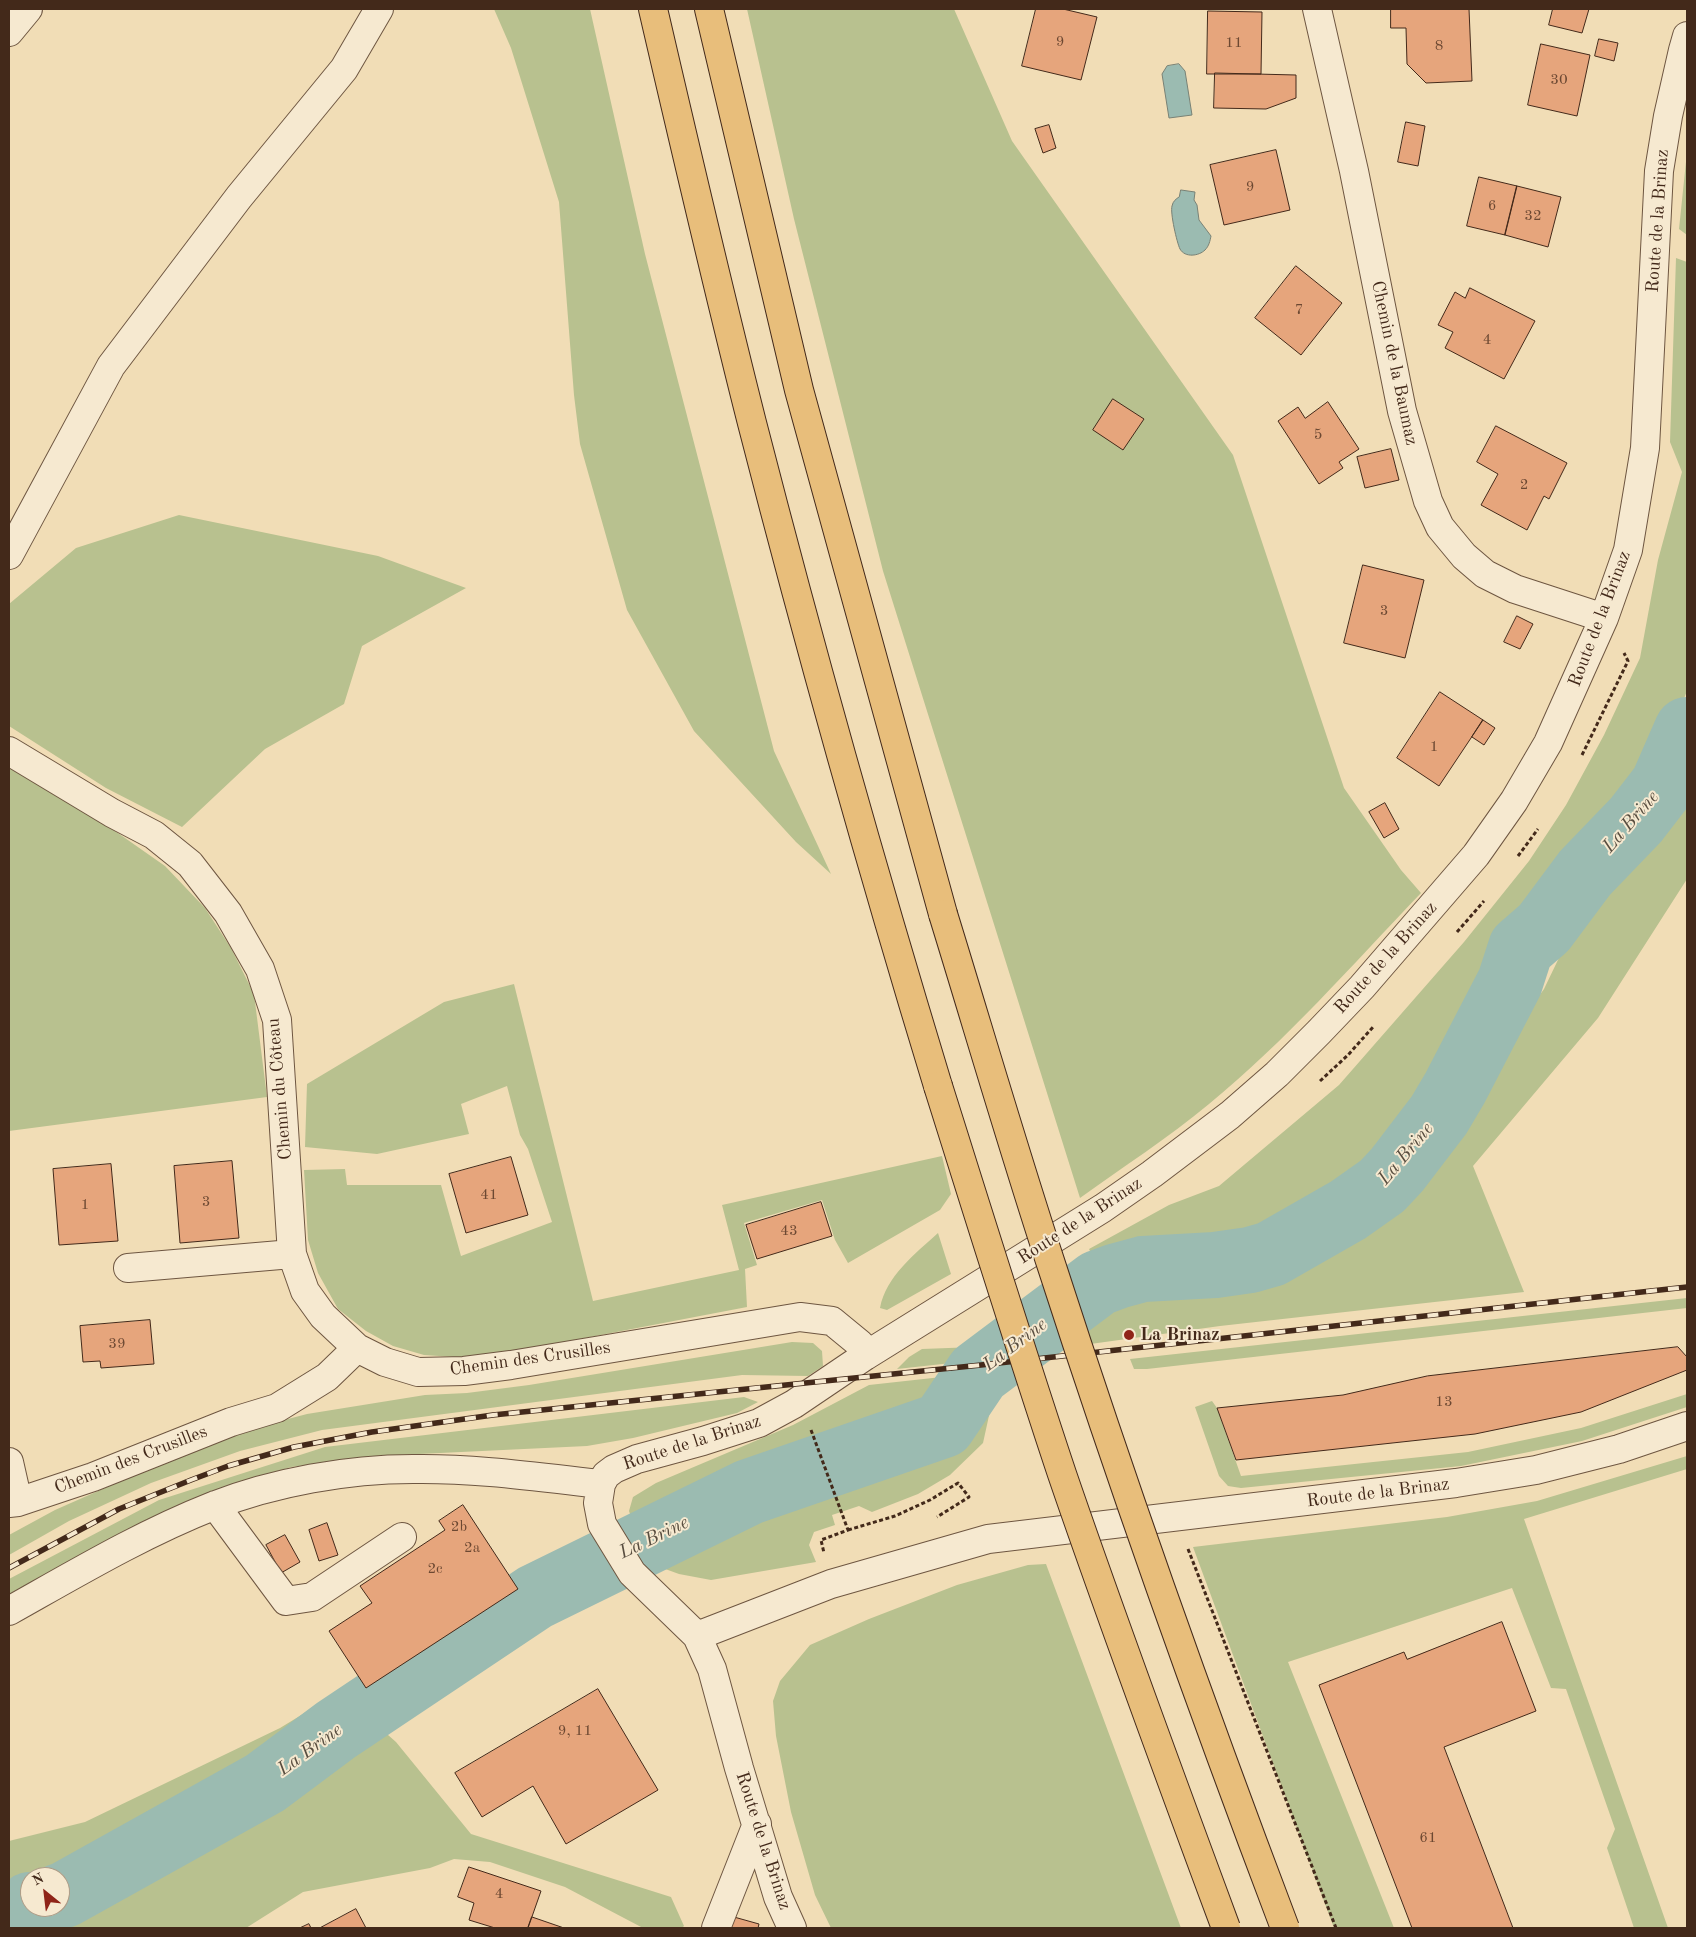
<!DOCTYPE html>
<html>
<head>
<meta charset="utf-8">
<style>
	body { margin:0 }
	#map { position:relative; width:1696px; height:1937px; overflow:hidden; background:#f1ddb6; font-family:"Old Standard TT",serif }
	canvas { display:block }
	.frame { position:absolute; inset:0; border:10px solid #43291a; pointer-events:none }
	.north { position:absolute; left:20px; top:1867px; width:50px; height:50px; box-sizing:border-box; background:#f6e9d0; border:1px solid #ae9c87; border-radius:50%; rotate:331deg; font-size:14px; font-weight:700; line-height:20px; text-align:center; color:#43291a }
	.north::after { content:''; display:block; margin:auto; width:18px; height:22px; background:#8f2418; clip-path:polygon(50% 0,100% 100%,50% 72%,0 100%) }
</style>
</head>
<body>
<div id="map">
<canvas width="1696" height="1937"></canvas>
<div class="frame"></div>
<div class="north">N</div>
</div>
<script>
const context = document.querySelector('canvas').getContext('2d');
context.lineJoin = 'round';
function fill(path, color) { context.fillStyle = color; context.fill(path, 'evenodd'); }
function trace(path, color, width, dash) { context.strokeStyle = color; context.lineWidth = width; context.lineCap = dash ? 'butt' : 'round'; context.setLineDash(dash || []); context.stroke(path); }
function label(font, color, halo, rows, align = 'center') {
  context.font = font + ' "Old Standard TT",serif'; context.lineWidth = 4; context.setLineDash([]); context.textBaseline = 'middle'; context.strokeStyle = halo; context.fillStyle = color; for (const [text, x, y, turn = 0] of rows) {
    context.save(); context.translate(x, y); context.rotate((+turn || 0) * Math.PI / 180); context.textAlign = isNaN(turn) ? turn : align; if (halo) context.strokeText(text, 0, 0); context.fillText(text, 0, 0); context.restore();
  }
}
const green = new Path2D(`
	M494,9H590L645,254L774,751L831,874L796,842L694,731L627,610L580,444L574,395L559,202L511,48Z
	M747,9H954L1012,141L1233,455L1344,788L1401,870L1421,893C1352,965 1286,1041 1209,1104C1168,1138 1123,1167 1080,1198L883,571L794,219Z
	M1687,152V235L1679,229Z
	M1676,258L1687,262V691L1646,792L1612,834L1561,890L1505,960L1464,1033L1422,1095L1372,1155L1282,1223L1099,1269L1089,1249L1169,1205L1219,1186L1339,1085L1464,942L1529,861L1566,805L1604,735L1640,658L1658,560L1682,472L1670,442Z
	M179,515L378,556L466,588L362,646L344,704L265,749L182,827L106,788L9,726V604L76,548Z
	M1687,758V879L1598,1018L1473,1166L1524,1292L1220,1326L1076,1346L1065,1310L1111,1289L1259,1272L1333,1233L1405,1176L1467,1097L1544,989L1581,912L1665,811Z
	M9,767L105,824L165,866L205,908L231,948L254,994L267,1097L9,1131Z
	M514,984L593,1301L739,1270L722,1205L942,1156L951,1194L940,1210L848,1263L835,1240L822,1200L744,1223L757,1265L745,1269L747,1307L517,1351L469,1358L424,1355L393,1346L366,1331L338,1309L318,1273L308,1240L304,1170L345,1169L347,1185H441L461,1256L552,1222L528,1149L520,1135L507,1086L461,1104L469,1134L377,1154L305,1147L307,1084L444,1002Z
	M938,1233L951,1274L887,1310L880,1308C886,1276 915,1254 938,1233Z
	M1687,1298V1308L1147,1369H1134L1130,1359Z
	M792,1342L813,1343L822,1351L823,1366L808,1376L742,1375L322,1430L240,1451L151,1483L69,1521L9,1555V1535L55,1510L157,1465L250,1429L307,1414L425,1395L467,1393L529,1385Z
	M975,1347L979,1360L897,1369L909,1357L922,1349Z
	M969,1374L936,1420L760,1487L945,1429L985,1374L992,1402L983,1443L950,1475L918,1494L872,1512L859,1506L832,1515L835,1525L814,1532L809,1545L816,1562L711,1580L679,1574L657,1566L647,1542L633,1523L629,1511L633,1497L656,1483L793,1425L869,1385Z
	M1687,1394V1407L1582,1441L1461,1466L1241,1488L1228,1486L1219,1476L1195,1407L1212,1401L1217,1408L1241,1476L1468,1452L1581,1428Z
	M744,1397L758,1402L737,1413L633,1438L587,1446L377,1456L291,1467L221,1489L151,1518L9,1594V1579L159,1500L325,1447Z
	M1687,1456V1469L1524,1519L1668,1928H1634L1607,1848L1615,1829L1566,1689L1551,1688L1512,1588L1288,1662L1394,1928H1334L1193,1547L1447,1517L1537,1501Z
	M1046,1564L1181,1928H831L815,1895L791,1812L776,1736L773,1701L780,1681L810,1645L869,1619L957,1585L1028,1565Z
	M339,1692L396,1742L471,1834L671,1897L684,1926L682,1928H643L565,1887L490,1862L454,1859L430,1868L303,1892L246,1928H9V1841L85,1822L280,1728ZM30,1877H60V1907H30Z`);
const water = new Path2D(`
	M1179,64L1185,71L1192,115L1169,118L1162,74L1167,66Z
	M1181,190L1195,192L1194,200L1197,205L1199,220L1211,236C1210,241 1209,246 1205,250C1199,256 1185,258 1180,249C1177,243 1170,213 1172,206C1173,201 1176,199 1179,197Z`);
const river = new Path2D(`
	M60,1896L64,1895L265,1783L336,1730L535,1597L749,1492L943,1425L978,1373L1098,1283L1117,1276L1143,1269L1215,1265L1250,1260L1271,1254L1348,1210L1382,1186L1397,1170L1439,1115L1455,1088L1510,982L1521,948L1544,928L1585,873L1636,820L1663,785L1687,730
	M9,1922L30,1905`);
const building = new Path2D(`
	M1036,9H1063L1097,17L1081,80L1022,66Z
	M1391,9H1469L1472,81L1426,83L1407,64L1406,28H1391Z
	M1553,9H1589L1582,33L1549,25Z
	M1208,11L1262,12L1261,74H1207Z
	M1599,39L1618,43L1614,61L1595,56Z
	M1541,44L1590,55L1577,116L1528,105Z
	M1215,73L1296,75V98L1266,109L1214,108Z
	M1406,122L1425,126L1418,166L1398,162Z
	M1049,125L1056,148L1043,153L1035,129Z
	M1276,150L1290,210L1224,225L1210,165Z
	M1479,177L1517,186L1505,235L1467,226Z
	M1517,186L1561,197L1548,247L1505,235Z
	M1296,266L1342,303L1301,355L1255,318Z
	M1470,288L1535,321L1504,379L1445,348L1453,332L1438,325L1455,292L1465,298Z
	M1113,399L1144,419L1123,450L1093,430Z
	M1328,402L1359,449L1339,462L1343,468L1319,484L1278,421L1298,407L1305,418Z
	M1496,426L1567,463L1549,499L1544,496L1527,530L1481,505L1498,474L1477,462Z
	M1391,449L1399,480L1365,488L1357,457Z
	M1363,565L1424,580L1405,658L1344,643Z
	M1517,616L1533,624L1520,649L1504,642Z
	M1440,692L1483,720L1439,786L1397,758Z
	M1483,720L1495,728L1484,745L1472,737Z
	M1385,803L1399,829L1384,838L1369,812Z
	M511,1157L528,1215L466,1233L449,1174Z
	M232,1161L239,1238L180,1243L174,1166Z
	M111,1164L118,1241L59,1245L53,1169Z
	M821,1202L832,1236L757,1259L746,1225Z
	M150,1320L154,1364L101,1368L100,1361L83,1362L80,1326Z
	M1678,1347L1687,1357V1370L1581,1412L1475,1434L1236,1460L1217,1408L1343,1395L1427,1376Z
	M463,1505L518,1589L366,1688L329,1631L372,1603L360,1586L445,1530L439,1521Z
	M327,1523L338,1555L319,1561L309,1530Z
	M285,1535L300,1562L281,1573L266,1545Z
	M1502,1622L1536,1711L1444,1747L1513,1928H1412L1319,1685L1404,1652L1407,1659Z
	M598,1689L658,1790L566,1844L533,1786L482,1817L455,1773Z
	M469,1867L541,1891L528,1928H495L469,1920L474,1903L458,1897Z
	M356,1909L366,1928H320Z
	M532,1917L564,1928H528Z
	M734,1917L759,1924L758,1928H730Z
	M309,1924L311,1928H300Z`);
const path = new Path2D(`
	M1582,755L1628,661L1624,653
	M1518,856L1538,829
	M1457,932L1484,901
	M1320,1081L1348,1055L1373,1027
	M811,1430L848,1530L821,1540L824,1553
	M848,1530L895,1516L930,1500L958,1483L969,1497L937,1517
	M1188,1549L1336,1928`);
const minor = new Path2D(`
	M1317,9L1354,171L1402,411L1428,501L1440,527L1464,556L1485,574L1515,589L1604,618
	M9,32L28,9
	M9,555L111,366L239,197L344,69L379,9
	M9,751L112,813L154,835L190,864L228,913L260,969L277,1020L292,1254L305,1291L323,1316L357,1348L385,1362L418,1372L464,1371L511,1365L800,1317L832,1321L860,1344L865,1356
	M128,1268L292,1254
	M9,1462L18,1502
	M9,1503L18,1502L93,1477L231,1422L277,1408L327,1377L357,1348
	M215,1505L286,1601L312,1597L402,1537
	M9,1611C75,1574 142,1534 213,1506C274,1482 348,1469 413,1469C475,1468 538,1477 601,1484
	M697,1636L831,1584L988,1539L1456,1483L1536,1470L1619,1449L1687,1426
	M716,1928L757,1824
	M792,1928L778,1897L739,1768L712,1669L697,1636L632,1573L602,1524L598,1503L601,1484L606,1475L614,1469L637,1459L703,1441L759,1423L794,1404L865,1356L1103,1208L1152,1174L1230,1115L1277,1074L1319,1032L1362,987L1476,855L1514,801L1548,743L1604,618L1628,550L1645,448L1659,171L1668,116L1683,50L1687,36`);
const highway = new Path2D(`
	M653,9C685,147 717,285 752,423C809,645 871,866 938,1086
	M709,9L799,390L943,914`);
const rail = new Path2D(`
	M9,1568L119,1509L191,1480L228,1466L294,1447L372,1432L493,1415L981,1365L1687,1287`);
const highwayBridge = new Path2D(`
	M943,914C979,1031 1013,1148 1051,1264C1123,1487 1202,1709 1285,1928
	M938,1086C979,1216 1019,1345 1062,1474C1114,1626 1170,1777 1226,1928`);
const markers = [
	[1129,1335,6,"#8f2418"]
];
const numberNames = [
	["9",1060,42],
	["11",1234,43],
	["8",1439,46],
	["30",1559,80],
	["9",1250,187],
	["6",1492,206],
	["32",1533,216],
	["7",1299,310],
	["4",1487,340],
	["5",1318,435],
	["2",1524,485],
	["3",1384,611],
	["1",1434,747],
	["41",489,1195],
	["3",206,1202],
	["1",85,1205],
	["43",789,1231],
	["39",117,1344],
	["13",1444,1402],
	["2b",459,1527],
	["2a",472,1548],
	["2c",435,1569],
	["9, 11",575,1731],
	["61",1428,1838],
	["4",499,1894]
];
const streetNames = [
	["Route de la Brinaz",1658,221,-86],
	["Chemin de la Baumaz",1394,363,78],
	["Route de la Brinaz",1600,619,-69],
	["Route de la Brinaz",1386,958,-48],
	["Chemin du Côteau",280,1089,-95],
	["Route de la Brinaz",1080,1221,-33],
	["Chemin des Crusilles",530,1359,-8],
	["Route de la Brinaz",692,1443,-18],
	["Chemin des Crusilles",131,1460,-21],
	["Route de la Brinaz",1378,1493,-7],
	["Route de la Brinaz",763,1841,72]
];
const poiNames = [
	["La Brinaz",1140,1335]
];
const waterNames = [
	["La Brine",1631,822,-49],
	["La Brine",1406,1154,-50],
	["La Brine",1015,1345,-37],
	["La Brine",654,1538,-26],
	["La Brine",310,1750,-36]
];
fill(green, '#b8c18f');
fill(water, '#9bbbb1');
trace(water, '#788175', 1);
trace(river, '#9bbbb1', 66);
fill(building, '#e6a57c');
trace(building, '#43291a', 1);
trace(minor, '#6e5641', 30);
trace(highway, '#43291a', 30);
trace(path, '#43291a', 3, [4, 2.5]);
trace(minor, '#f6e9d0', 28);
trace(highway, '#e8be7b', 28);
trace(rail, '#43291a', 5.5);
trace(rail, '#f6e9d0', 4, [11]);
trace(highwayBridge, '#43291a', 30, []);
trace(highwayBridge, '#e8be7b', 28);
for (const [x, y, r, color] of markers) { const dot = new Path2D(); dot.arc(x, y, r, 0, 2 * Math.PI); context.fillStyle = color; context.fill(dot); trace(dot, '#f6e9d0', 2); }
label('15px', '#6c4832', null, numberNames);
label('18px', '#43291a', '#f6e9d0', streetNames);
label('bold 18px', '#43291a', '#f6e9d0', poiNames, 'left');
label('italic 19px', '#594e40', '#f6e9d0', waterNames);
</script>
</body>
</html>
